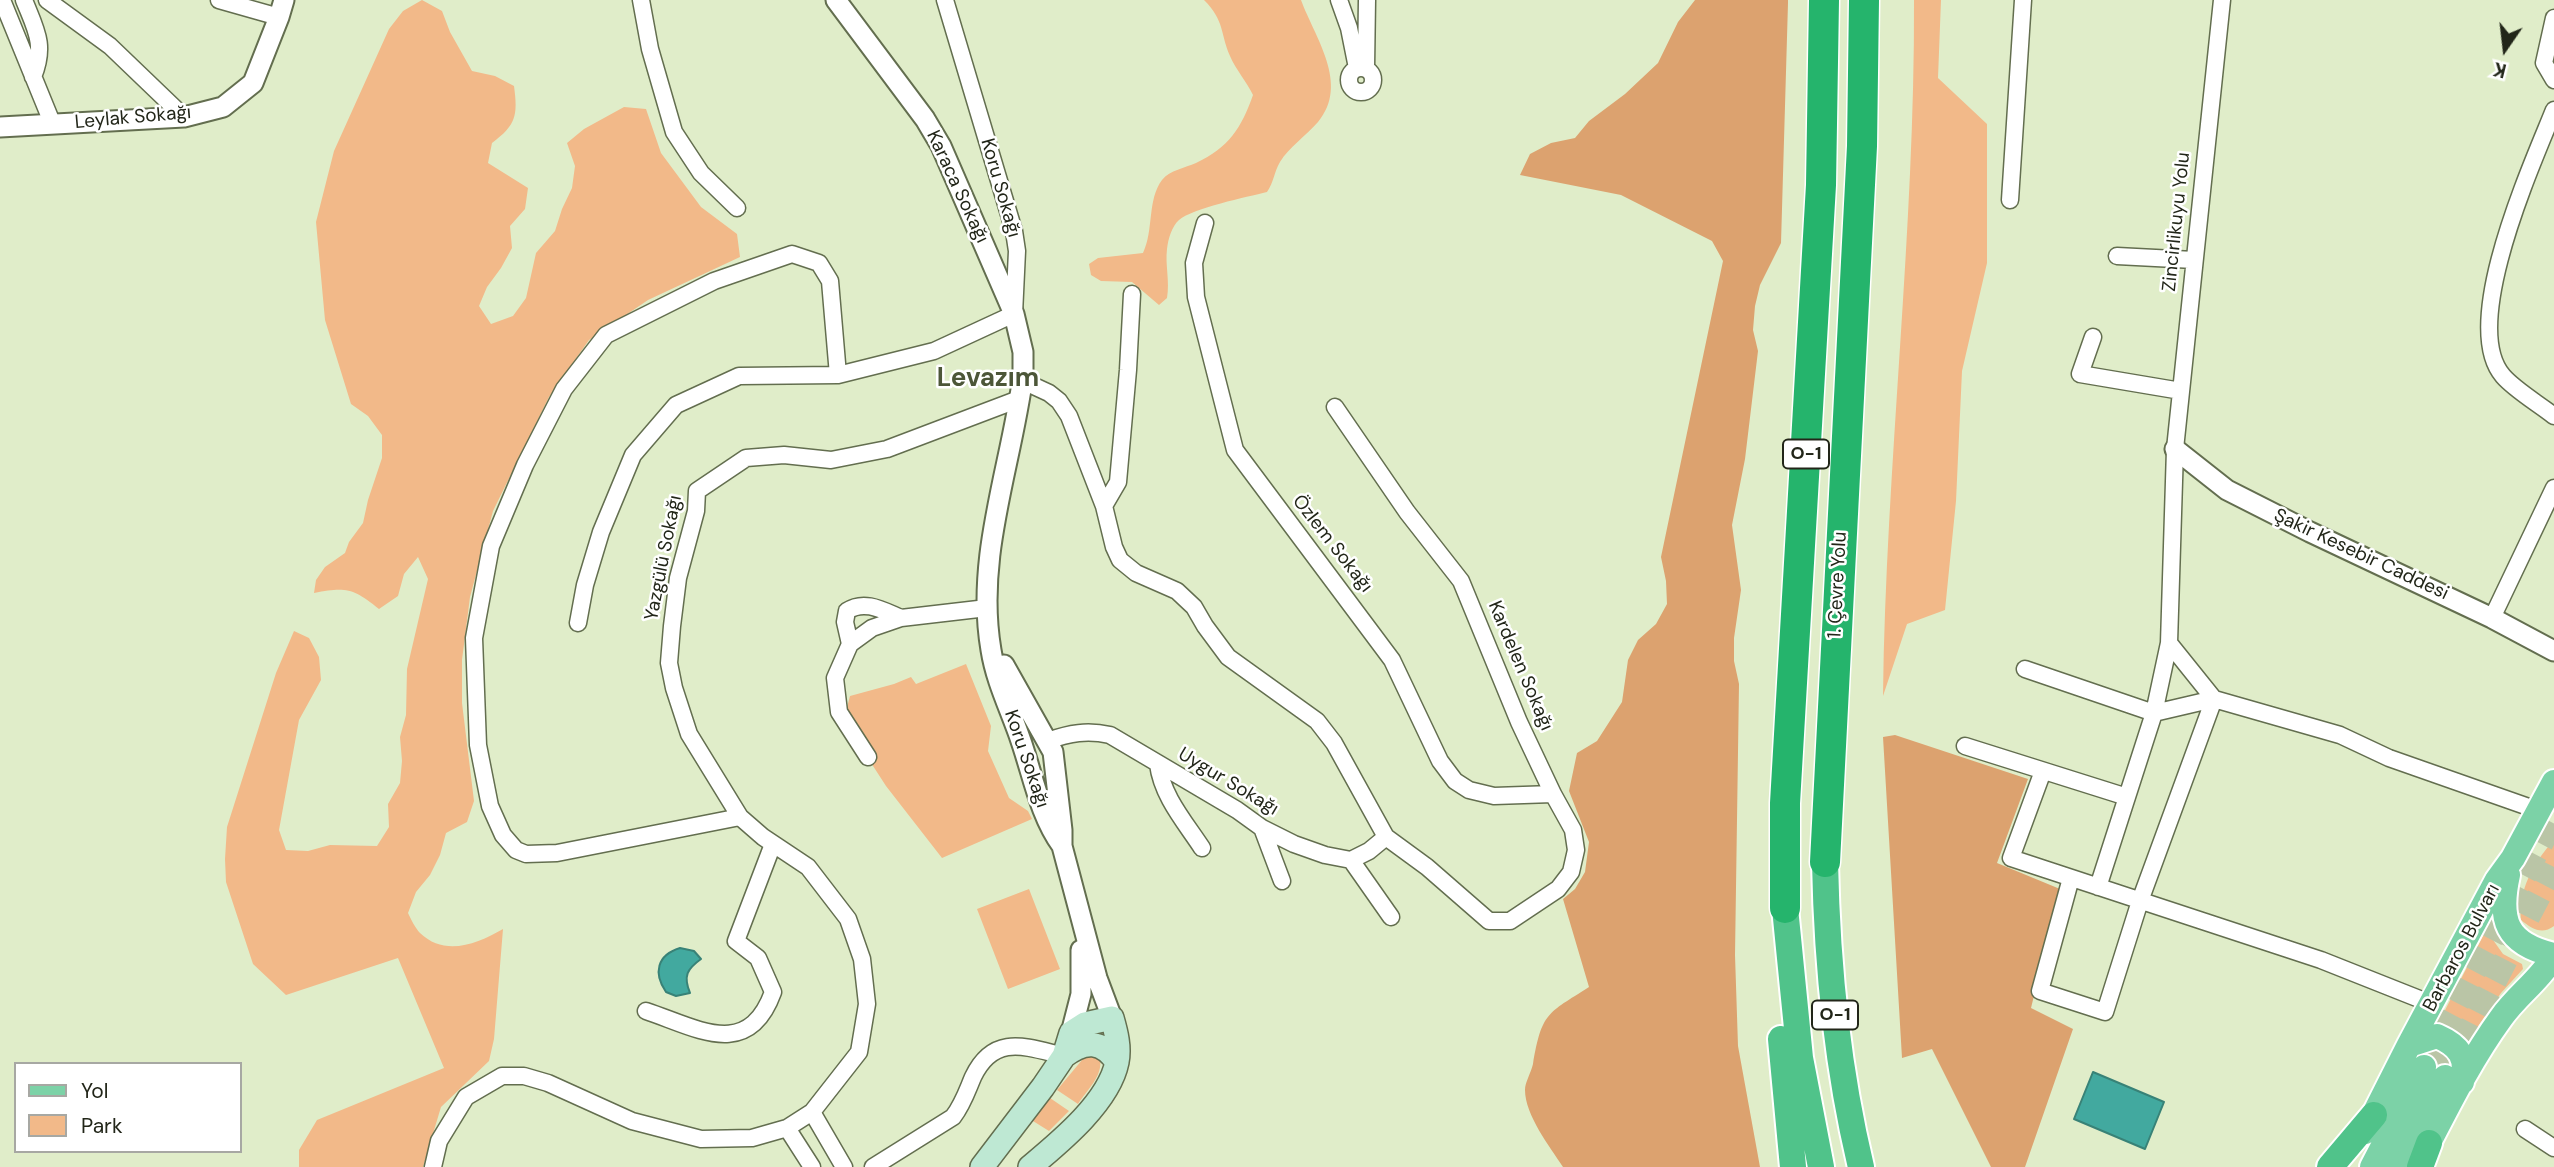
<!DOCTYPE html>
<html>
<head>
<meta charset="utf-8">
<style>
	body { margin:0 }
	#map { position:relative; width:2554px; height:1167px; overflow:hidden; background:#e0edc9; font-family:"DM Sans",sans-serif }
	canvas { display:block }
	.legend { position:absolute; left:14px; top:1062px; width:228px; height:91px; box-sizing:border-box; background:#fff; border:2px solid #a7a8a3; margin:0; padding:9px 12px; list-style:none; font-size:21px; color:#222619 }
	.legend li { display:flex; align-items:center; gap:14px; height:35px }
	.legend b { width:35px; border:2px solid #a7a8a3 }
	.north { position:absolute; left:2470px; top:14px; width:70px; height:70px; -webkit-text-stroke:5px #fff; paint-order:stroke; rotate:194deg; font-size:19px; font-weight:700; line-height:28px; text-align:center; color:#222619 }
	.north::after { content:''; display:block; margin:auto; width:24px; height:32px; background:#222619; clip-path:polygon(50% 0,100% 100%,50% 72%,0 100%) }
</style>
</head>
<body>
<div id="map">
<canvas width="2554" height="1167"></canvas>
<ul class="legend">
<li><b style="height:9px;background:#7cd2a7"></b>Yol</li>
<li><b style="height:19px;background:#f2b989"></b>Park</li>
</ul>
<div class="north">K</div>
</div>
<script>
const context = document.querySelector('canvas').getContext('2d');
context.lineJoin = 'round';
function fill(path, color) { context.fillStyle = color; context.fill(path, 'evenodd'); }
function trace(path, color, width, dash) { context.strokeStyle = color; context.lineWidth = width; context.lineCap = dash ? 'butt' : 'round'; context.setLineDash(dash || []); context.stroke(path); }
function label(font, color, halo, rows, align = 'center') {
  context.font = font + ' "DM Sans",sans-serif'; context.lineWidth = 5; context.setLineDash([]); context.textBaseline = 'middle'; context.strokeStyle = halo; context.fillStyle = color; for (const [text, x, y, turn = 0] of rows) {
    context.save(); context.translate(x, y); context.rotate((+turn || 0) * Math.PI / 180); context.textAlign = isNaN(turn) ? turn : align; if (halo) context.strokeText(text, 0, 0); context.fillText(text, 0, 0); context.restore();
  }
}
const green = new Path2D(`
	M422,0L442,11L450,32L472,71L495,76L514,86C518,116 516,125 492,143L488,163L528,188L525,209L510,226L512,248L501,268L487,287L479,306L491,324L513,316L526,298L536,253L555,231L562,209L572,188L575,166L567,143L584,129L624,107L646,109L661,153L701,207L737,234L740,257L648,300L589,340L549,397L493,511L470,597L462,660V703L474,801L467,822L446,833L440,855L430,875L416,892L408,913C411,919 415,928 420,933C445,957 477,944 503,929L494,1039L489,1061L441,1107L423,1167H299V1150L317,1120L444,1068L398,958L286,995L253,964L226,882L225,859L227,827L276,673L294,631L309,638L319,657L321,680L299,720L279,830L286,850L308,851L330,845L377,846L389,827L388,804L400,783L402,761L400,737L406,715L407,669L428,579L418,557L404,574L398,596L379,609C353,588 346,587 314,593L316,580L325,567L345,553L349,542L363,523L368,500L382,458V435L368,416L351,404L325,320L316,222L334,151L389,29L403,11Z
	M1204,0H1301C1315,38 1350,84 1318,122C1306,136 1289,147 1280,162C1274,172 1274,182 1267,192C1247,197 1193,208 1179,220C1172,226 1168,239 1167,249C1165,265 1170,281 1167,298L1159,305L1132,282L1101,281L1091,275L1089,264L1098,258L1143,253C1154,230 1147,200 1162,180C1170,170 1185,168 1196,163C1229,147 1241,129 1253,95C1247,82 1236,70 1230,56C1220,33 1225,21 1204,0Z
	M1914,0H1941L1938,78L1987,124V263L1962,371L1956,501L1945,610L1907,624L1883,696C1886,464 1915,232 1914,0Z
	M966,664L991,726L988,751L1009,798L1028,811L1032,819L942,858L886,786L864,752L845,715L850,696L894,684L911,677L916,684Z
	M2554,840V926C2542,935 2532,929 2521,920C2518,890 2534,862 2554,840Z
	M1029,889L1060,969L1008,989L977,909Z
	M2486,930L2503,954L2522,964L2523,969L2501,993L2470,1038L2450,1023L2439,1022Z
	M1087,1054H1094L1100,1059C1103,1076 1087,1090 1078,1104L1057,1090Z
	M1050,1098L1069,1111L1049,1131L1033,1121Z`);
const forest = new Path2D(`
	M1695,0H1788V3L1781,243L1760,285L1755,306L1753,330L1758,351L1745,459L1732,525L1741,590L1734,638V661L1739,684L1735,955L1738,1046L1760,1167H1563C1550,1147 1525,1115 1525,1090C1525,1082 1531,1073 1533,1064C1542,1012 1547,1014 1589,987L1563,899L1575,889L1585,872L1589,842L1569,791L1577,753L1597,741L1622,702L1628,660L1638,640L1656,624L1667,604L1666,581L1661,557L1723,261L1712,241L1621,195L1520,175L1530,154L1551,143L1575,138L1589,121L1625,94L1658,63L1678,22Z
	M1895,735L2028,779L1997,863L2060,889L2031,1008L2073,1029L2025,1167H1991L1932,1049L1902,1058L1883,737Z`);
const water = new Path2D(`
	M680,948L694,951L701,959C687,969 683,976 690,993L676,996L666,992C653,973 657,955 680,948Z
	M2093,1072L2164,1102L2145,1149L2074,1119Z`);
const primaryTunnel = new Path2D(`
	M2424,1067L2554,819
	M2445,1077L2554,867`);
const minor = new Path2D(`
	M2,0L53,125
	M24,0C36,30 46,45 33,77
	M47,0L110,46L184,117
	M219,0L279,17
	M641,0L650,49L674,132L701,173L737,208
	M1339,0L1349,28L1357,68
	M2222,0L2175,449L2169,643L2214,699L2340,735L2389,758L2540,811
	M2554,18L2544,63L2554,80
	M1349 80a12 12 0 1 1 24 0a12 12 0 1 1-24 0Z
	M1366,68L1367,0
	M2554,110C2532,165 2459,325 2503,376C2515,390 2539,404 2554,416
	M2010,200L2023,0
	M1205,223L1194,263L1196,297L1235,450L1392,660L1440,761L1455,781L1469,790L1494,796L1553,794
	M2117,256L2194,260
	M2093,337L2080,374L2181,391
	M1023,381L1049,393L1059,401L1069,416L1104,506L1114,547L1120,560L1136,573L1177,591L1194,607L1205,626L1228,657L1317,721L1334,743L1386,837L1427,867L1489,921H1510L1558,889L1571,872L1576,850L1573,830L1553,794L1519,722L1461,581L1407,512L1335,407
	M1104,506L1118,482L1128,370L1132,294
	M2492,618L2554,488
	M578,623L585,585L601,532L633,455L676,405L739,376L838,375L934,351L1014,314L1017,251L1014,231L945,0
	M850,644L845,622L847,611C865,599 884,611 901,618
	M2025,669L2154,713L2098,887
	M1047,741C1070,733 1087,730 1110,735L1237,810L1262,828L1294,844L1325,855L1351,860L1369,851L1386,837
	M1965,746L2127,797
	M868,757L839,712L835,678L850,644L872,628L901,618L987,608
	M1158,764C1162,796 1185,822 1202,848
	M2043,771L2011,858L2321,960L2432,1004
	M740,817L557,853L526,854L516,850L503,835L490,806L478,745L474,638L491,546L525,465L564,389L606,335L714,281L792,254L819,263L830,281L838,375
	M1262,828L1282,881
	M1351,860L1391,917
	M2071,878L2040,991L2105,1012L2140,901L2214,699L2154,713L2169,643
	M646,1011C697,1028 748,1061 773,992L758,958L736,941L773,844
	M812,1112L844,1167
	M787,1128L812,1167
	M2525,1129L2554,1148
	M433,1167L439,1141L466,1097L502,1076H524L548,1083L632,1121L701,1139L752,1138L787,1128L812,1112L859,1052L867,1004L862,959L848,919L808,867L763,837L740,817L689,734L674,688L669,663L672,626L678,578L696,511L697,491L746,458L784,455L831,460L887,449L1019,399
	M873,1167L953,1117C963,1104 967,1091 973,1077C994,1033 1026,1047 1064,1056`);
const tertiary = new Path2D(`
	M836,0L925,119L941,146L1014,314L1023,352V376C1011,467 975,557 991,650C996,682 1011,711 1021,741C1033,776 1040,816 1062,846
	M0,127L184,117L223,107L253,83L279,17L284,0
	M2175,449L2227,490L2310,532L2492,618L2554,651
	M1004,665L1053,752L1062,830V846L1097,978L1112,1018
	M1071,1033L1081,994V950`);
const secondary = new Path2D(`
	M1064,1056C1085,1040 1102,1040 1117,1062
	M982,1167L1043,1087L1064,1056L1071,1033L1085,1024L1112,1018C1116,1032 1120,1047 1117,1062C1109,1102 1060,1142 1030,1167`);
const primary = new Path2D(`
	M2508,875C2498,920 2506,944 2554,955
	M2409,1045L2437,1036C2460,1046 2468,1058 2462,1082
	M2365,1132L2409,1045L2497,880L2513,858L2554,782
	M2420,1160C2445,1112 2469,1062 2501,1018C2517,995 2540,980 2554,956
	M2372,1167L2424,1067
	M2396,1167L2445,1077`);
const trunk = new Path2D(`
	M1825,862C1827,965 1837,1067 1861,1167
	M1785,908L1800,1058L1821,1167
	M1781,1039L1793,1167
	M2330,1167L2374,1115
	M2420,1167L2429,1143`);
const motorway = new Path2D(`
	M1825,862L1862,146L1864,0
	M1785,908V803L1821,185L1824,0`);
const shields = [
	[1806,454,46],
	[1835,1015,46]
];
const shieldNames = [
	["O-1",1806,454],
	["O-1",1835,1015]
];
const streetNames = [
	["Leylak Sokağı",133,118,-5],
	["Karaca Sokağı",957,187,65],
	["Koru Sokağı",1000,188,74],
	["Zincirlikuyu Yolu",2177,222,-84],
	["Özlem Sokağı",1332,544,52],
	["Şakir Kesebir Caddesi",2361,555,25],
	["Yazgülü Sokağı",664,558,-79],
	["1. Çevre Yolu",1838,585,-87],
	["Kardelen Sokağı",1520,666,67],
	["Koru Sokağı",1026,759,71],
	["Uygur Sokağı",1228,782,31],
	["Barbaros Bulvarı",2462,948,-62]
];
const districtNames = [
	["Levazım",988,379]
];
fill(green, '#f2b989');
fill(forest, '#dca26f');
fill(water, '#42a99f');
trace(water, '#388277', 2);
trace(primaryTunnel, '#bac5a6', 24, [24, 12]);
trace(minor, '#636e4f', 19);
trace(tertiary, '#636e4f', 23);
trace(secondary, '#636e4f', 26);
trace(primary, '#fff', 28);
trace(trunk, '#fff', 30);
trace(motorway, '#fff', 33);
trace(minor, '#fff', 16);
trace(tertiary, '#fff', 19);
trace(secondary, '#bee8d3', 23);
trace(primary, '#7cd2a7', 24);
trace(trunk, '#50c38a', 26);
trace(motorway, '#25b46c', 30);
for (const [x, y, w] of shields) { const box = new Path2D(); box.roundRect(x - w / 2, y - 14.5, w, 29, 5); context.fillStyle = '#fff'; context.fill(box); trace(box, '#222619', 2); }
label('bold 18px', '#222619', null, shieldNames);
label('19px', '#222619', '#fff', streetNames);
label('bold 26px', '#4c5638', '#fff', districtNames);
</script>
</body>
</html>
